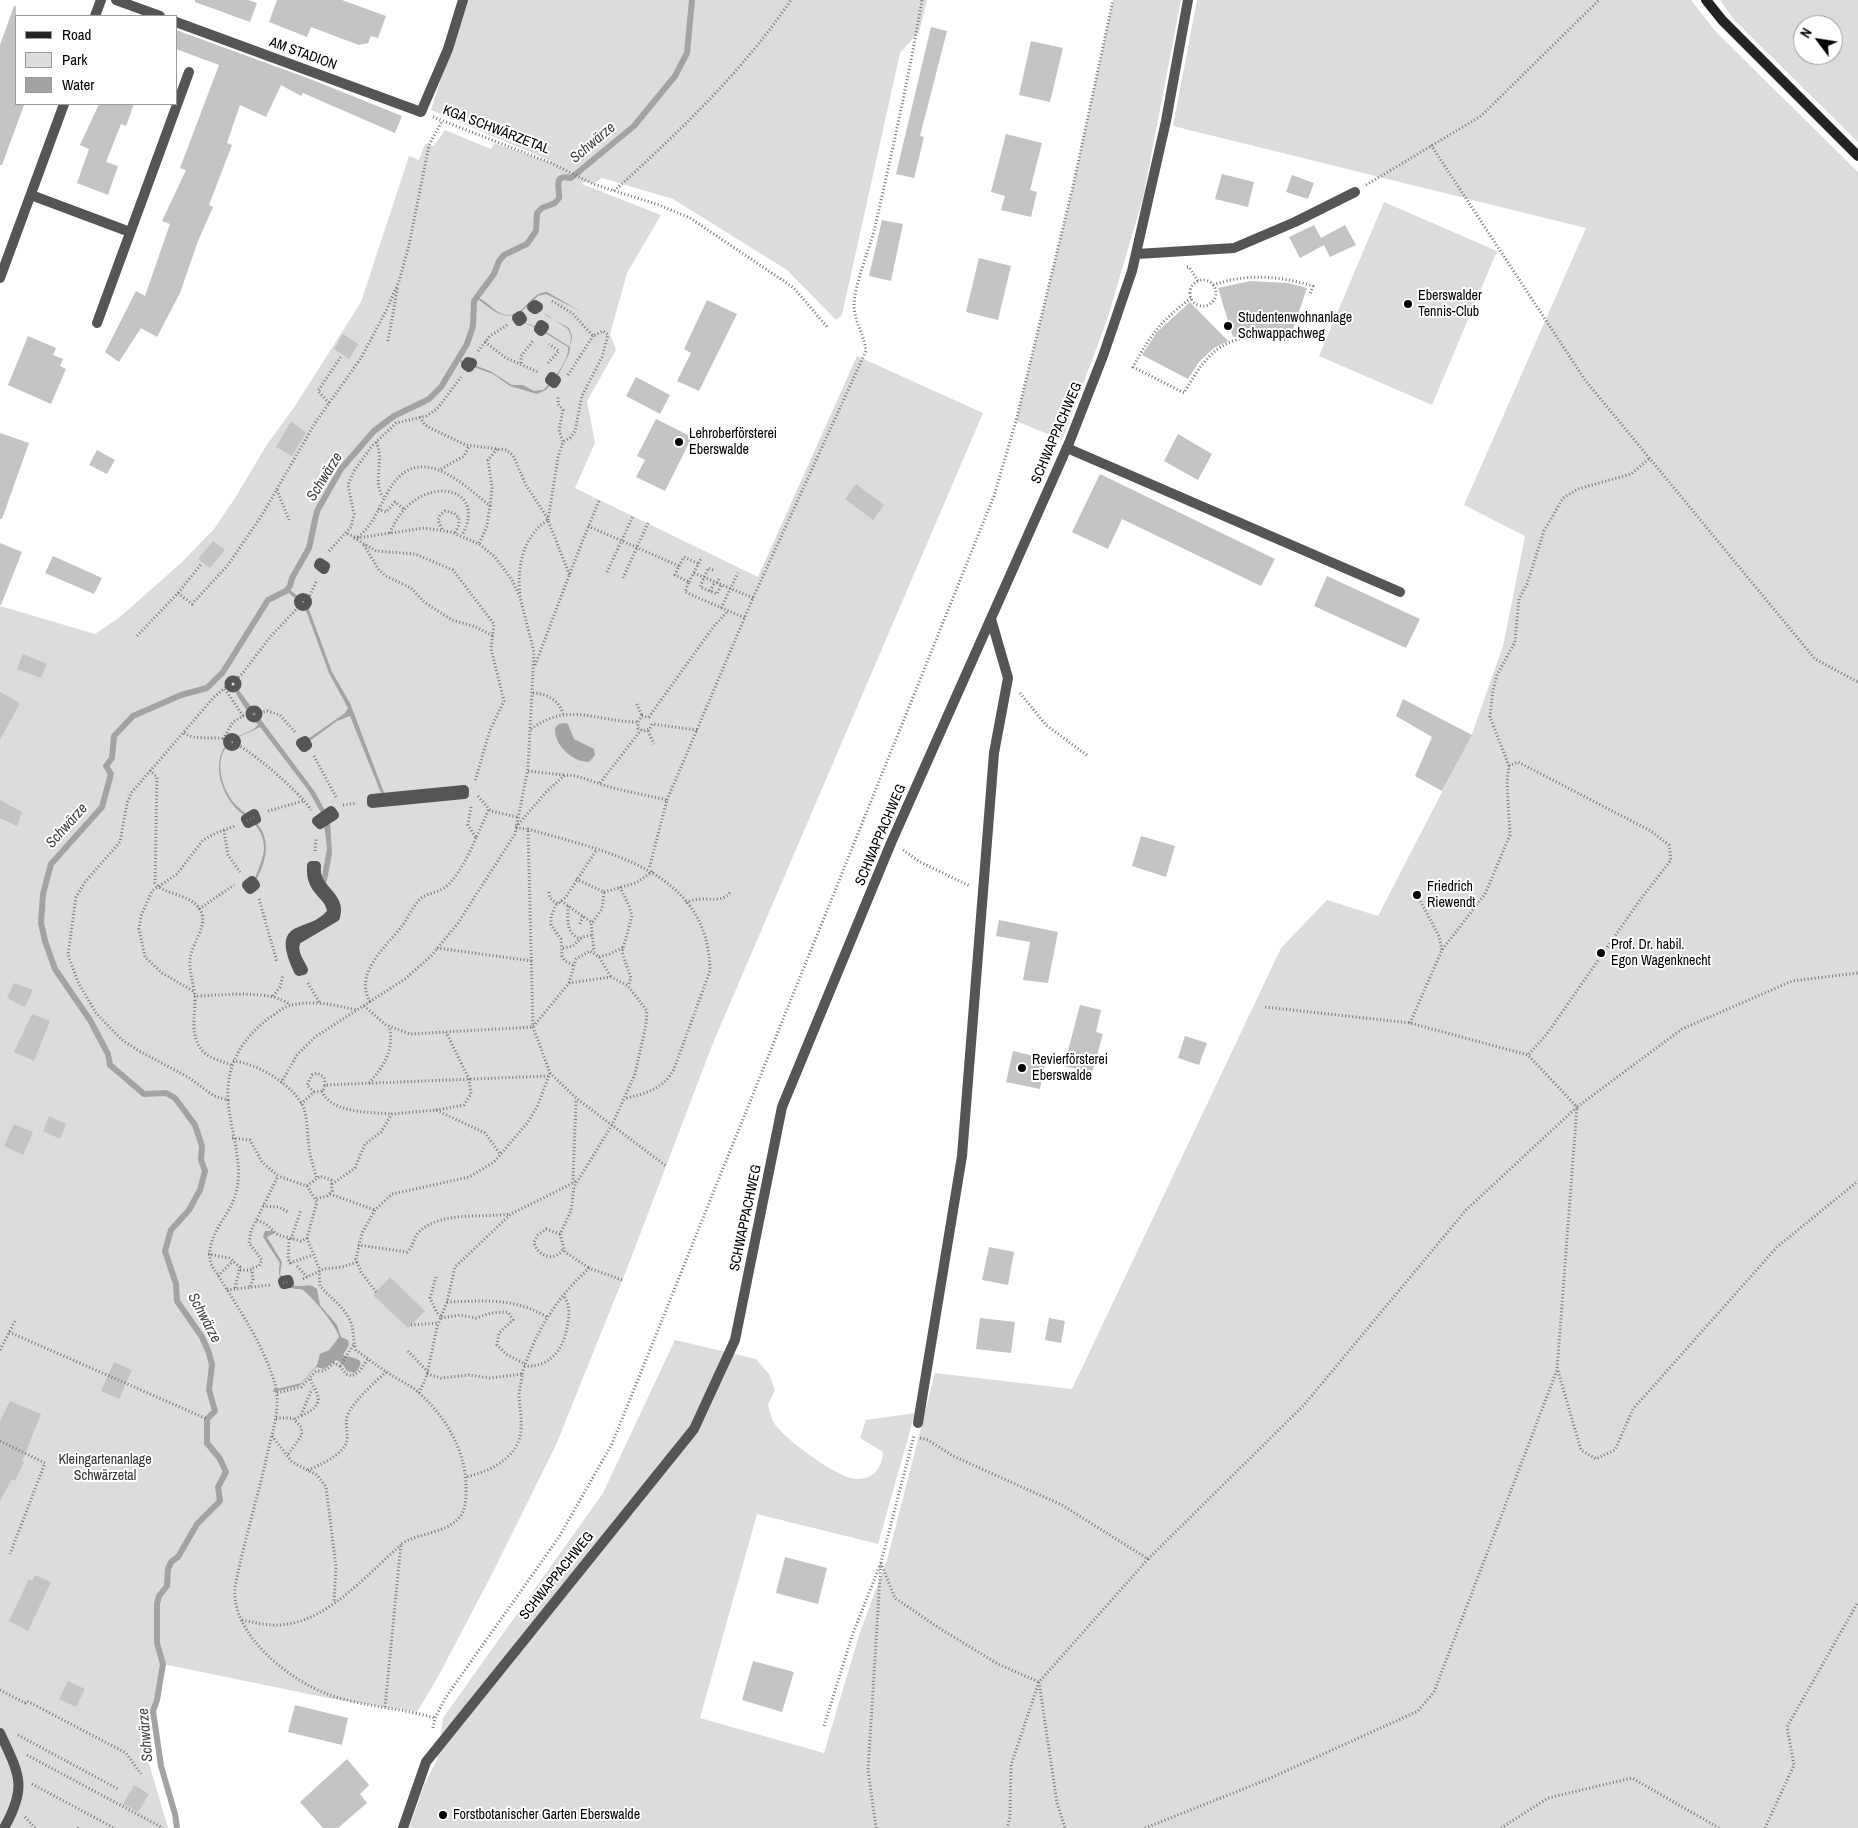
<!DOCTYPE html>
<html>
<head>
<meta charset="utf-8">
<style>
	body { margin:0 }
	#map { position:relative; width:1858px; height:1828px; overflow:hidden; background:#fff; font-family:"Archivo Narrow",sans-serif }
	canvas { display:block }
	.legend { position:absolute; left:15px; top:15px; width:162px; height:90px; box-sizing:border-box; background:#fff; border:1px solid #999; margin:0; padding:6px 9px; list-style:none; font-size:15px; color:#000 }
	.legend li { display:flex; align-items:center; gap:10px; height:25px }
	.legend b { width:25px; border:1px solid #999 }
	.north { position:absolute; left:1793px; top:15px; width:50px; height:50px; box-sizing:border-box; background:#fff; border:1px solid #999; border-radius:50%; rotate:301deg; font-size:14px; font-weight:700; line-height:20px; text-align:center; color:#000 }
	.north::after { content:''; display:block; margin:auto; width:18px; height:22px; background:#000; clip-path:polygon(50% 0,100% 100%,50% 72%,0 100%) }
</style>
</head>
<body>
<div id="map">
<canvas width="1858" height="1828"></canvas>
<ul class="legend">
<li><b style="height:6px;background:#222"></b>Road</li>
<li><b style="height:14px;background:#dcdcdc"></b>Park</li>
<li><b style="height:14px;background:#a3a3a3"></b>Water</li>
</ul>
<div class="north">N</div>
</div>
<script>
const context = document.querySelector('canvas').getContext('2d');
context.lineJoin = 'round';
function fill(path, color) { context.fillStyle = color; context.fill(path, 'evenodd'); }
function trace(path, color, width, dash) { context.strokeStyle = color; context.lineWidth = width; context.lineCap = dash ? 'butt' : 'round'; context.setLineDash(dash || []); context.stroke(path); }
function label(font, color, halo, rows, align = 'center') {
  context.font = font + ' "Archivo Narrow",sans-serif'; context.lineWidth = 4; context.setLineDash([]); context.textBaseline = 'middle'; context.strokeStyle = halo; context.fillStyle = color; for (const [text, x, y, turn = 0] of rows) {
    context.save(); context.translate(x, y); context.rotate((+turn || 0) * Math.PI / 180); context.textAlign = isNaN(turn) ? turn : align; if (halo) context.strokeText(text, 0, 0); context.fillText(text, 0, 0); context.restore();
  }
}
const green = new Path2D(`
	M466,0H927L919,32L900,53L842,315L836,320L787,270L673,199L602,178L593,184L585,181L582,184L661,215L627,273L610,334L616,350L587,401L595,443L575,488L758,577L857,356L983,413L713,1043L628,1266L556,1445L492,1574L439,1675L417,1712L328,1698L163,1664L145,1750L168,1828H0V606L95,634L120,617L181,563L214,529L235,498L266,446L295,406L361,302L409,156L419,160L425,144L434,146L445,130L491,149L494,143L551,163V161L431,110Z
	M1113,0H1181L1143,198L1107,320L1062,440L1016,421L1073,186Z
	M1197,0H1691L1716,32L1858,172V1828H409L425,1783L437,1760L443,1718L603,1493L675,1340L756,1359L769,1374L775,1390L768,1405C770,1411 771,1418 774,1423C783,1438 840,1480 857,1479C874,1479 882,1468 883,1452L860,1438L866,1420L915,1413L878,1544L757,1514L700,1718L824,1753L860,1632L887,1560L935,1373L1072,1389L1281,948L1327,900L1378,916L1472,734L1503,646L1525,536L1464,505L1586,228L1173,126Z
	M1720,0H1858V142L1735,21ZM1803,25H1833V55H1803Z
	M1384,202L1497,251L1432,405L1319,356Z`);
const water = new Path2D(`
	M547,292L582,312L546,294L538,296L531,303L547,316L569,328L572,336L569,354L557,377L546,390L537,394L510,386L493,374L457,361L458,359L490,371L512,385H523L534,391L543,390C552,383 570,358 568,347L537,328L521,322L514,315C500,319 487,306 477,298C486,299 495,314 507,315C524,317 530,292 547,292ZM530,304L568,329L571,336L570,347L540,328L525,323L517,315Z
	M289,589L307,604L332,672L350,703L386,798H383L350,716L337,721L307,743L305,741L345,713L348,708L329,673L304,605L286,591Z
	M235,685L315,792L330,820L332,854L327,880L323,888L321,882L327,848L323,816L308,790L260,727C251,732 237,736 230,743C212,758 222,792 237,806C246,815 258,820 263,833C270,851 263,868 254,884C257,868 267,856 263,840C259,822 244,818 234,806C220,790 211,758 229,742C237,734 250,734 258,725C249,713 239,701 233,687Z
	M565,723L568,724L574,739L594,749L595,755L589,762C573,762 554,746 555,728L559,724Z
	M265,1231H274L275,1233L267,1237L282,1262L280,1274C299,1297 305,1278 317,1289L320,1305L337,1325L341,1337L348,1340L349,1345L343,1355C353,1359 369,1357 355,1373L347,1371L342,1363L336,1360L324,1369L316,1367L299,1386L273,1392V1390L301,1383L317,1365L320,1354L329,1350L339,1337C336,1325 313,1298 303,1290C300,1288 295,1290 292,1288C280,1284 277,1273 280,1263L263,1237Z`);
const stream = new Path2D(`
	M177,1828L175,1814L161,1766L153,1711L157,1700L163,1664L157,1643V1604L159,1596L167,1586L168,1569L171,1562L178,1557L197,1524L220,1501L218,1487L226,1472L220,1459L207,1443V1419L215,1411L209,1390L212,1365L209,1353L202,1337L177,1301L176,1284L165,1251L171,1230L189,1210L200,1190L205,1171L201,1160L202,1146L195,1125L175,1098L166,1093L144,1094L110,1065L108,1054L90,1020L55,969L45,941L41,923L43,894L51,864L102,807L111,774L106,766L112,758L114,736L133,716L181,695L207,688L223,672L268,600L286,591L290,586L292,578L309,548L317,511L341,469L374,431L394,416L429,399L441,387L467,344L473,326L474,301L494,274L499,261L504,255L527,244L536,231L537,213L542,208L555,203L559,198C560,188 552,174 571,178L634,126L675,76L687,53L692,0`);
const building = new Path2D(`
	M195,0H248L257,3L250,22L195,2Z
	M277,0H342L386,16L378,38L371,36L368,43L359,45L311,27L307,37L269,22Z
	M14,6H16V104L24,105L2,165H0V45Z
	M931,27L947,31L920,136L924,137L914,178L896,174Z
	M176,30L310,79L402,116L395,133L303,93L301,96L281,85L266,117L240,105L227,143L232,145L209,205L213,207L198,241L180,293L157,337L141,328L119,362L105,352L136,291L145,296L170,224L162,221L186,170L180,168L219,65L176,49Z
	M1031,41L1063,48L1050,102L1019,95Z
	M99,104H134L126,126L121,124L106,162L118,166L108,195L77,183L89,149L80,145Z
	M1006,134L1042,143L1030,190L1037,192L1031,217L1001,210L1005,196L991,192Z
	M1222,174L1254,182L1248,207L1215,199Z
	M1292,175L1314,183L1308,199L1286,192Z
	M882,220L903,224L891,281L869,276Z
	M1314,225L1321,238L1345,225L1356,245L1330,257L1324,245L1300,258L1289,237Z
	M979,258L1011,266L998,320L966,312Z
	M1250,281L1288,283L1307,288L1290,338L1264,332L1233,337L1218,288Z
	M707,300L737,314L699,391L677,381L691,353L684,349Z
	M1190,302L1228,341L1214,348L1199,362L1188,379L1142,355L1157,332Z
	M343,334L358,344L349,359L334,349Z
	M28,336L56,348L53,355L63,359L60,366L66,369L51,404L8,385Z
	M636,377L670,395L660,414L626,396Z
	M656,419L692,437L665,491L636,477L645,460L637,456Z
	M291,421L306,433L292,456L276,447Z
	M0,433L29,443L2,519H0Z
	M1178,434L1212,454L1198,480L1164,461Z
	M97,450L115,460L107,474L89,465Z
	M1100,474L1275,559L1261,586L1122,519L1108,549L1072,532Z
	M856,484L884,505L873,520L845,499Z
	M213,541L225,550L210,568L198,559Z
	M0,543L22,552L1,605H0Z
	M53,556L102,578L94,594L45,573Z
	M1327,576L1420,619L1406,648L1314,606Z
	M23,654L47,664L41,678L17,669Z
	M0,692L20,703L0,740Z
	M1403,699L1472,735L1442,791L1415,776L1432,737L1396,716Z
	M0,800L22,812L17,826L0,818Z
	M1141,836L1175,846L1166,877L1132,866Z
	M999,920L1058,932L1048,983L1023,980L1030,942L996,936Z
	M14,983L33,990L25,1007L7,998Z
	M1080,1005L1101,1010L1096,1032L1103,1034L1092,1073L1064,1066Z
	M32,1014L50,1021L34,1061L14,1052Z
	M1185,1036L1207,1043L1199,1065L1178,1058Z
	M1013,1051L1046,1059L1040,1089L1006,1082Z
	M49,1116L66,1124L60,1139L43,1131Z
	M14,1124L33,1132L23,1155L4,1146Z
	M989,1247L1014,1252L1008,1285L982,1280Z
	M390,1277L425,1311L408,1328L373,1295Z
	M980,1318L1015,1322L1011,1353L976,1349Z
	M1049,1318L1065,1321L1061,1343L1045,1340Z
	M114,1362L132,1370L119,1399L101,1391Z
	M10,1401L41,1414L22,1461L24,1462L15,1481L12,1479L0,1501V1421Z
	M785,1557L827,1568L818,1604L776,1593Z
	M35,1575L51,1582L28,1631L9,1621L29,1579L32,1581Z
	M753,1661L794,1672L782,1712L742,1700Z
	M68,1681L85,1689L76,1707L59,1699Z
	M295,1705L348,1718L342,1745L288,1732Z
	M347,1759L369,1785L360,1794L367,1803L338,1828H323L300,1802Z
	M134,1785L149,1794L138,1812L123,1804Z`);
const path = new Path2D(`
	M433,117L551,163L593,184L659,205L690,218L794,288L828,328
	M1431,145L1585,380L1815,659L1858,682
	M1366,185L1481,116L1599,0
	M614,191C678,133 743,71 791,0
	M1187,267H1189L1198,281
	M1190 293a13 13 0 1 1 26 0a13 13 0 1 1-26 0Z
	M1213,285C1247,273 1279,276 1313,286L1310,294
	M1191,298C1161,321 1151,334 1133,367L1184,393C1212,343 1231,331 1289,340
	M552,301L572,313L593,336L603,331L608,335L602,357L582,396L575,431L570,438L563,442
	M388,341L398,286
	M485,342L506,358L538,372
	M478,351L490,336L507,325
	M521,363V356L533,341
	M548,363L559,351L549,344
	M568,375L593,336
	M329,403L318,391L342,355
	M420,417L424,424L430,428L466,445L506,450L513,455L526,485L548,519
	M376,442C385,459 372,481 383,497
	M441,469L464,456L469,446
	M277,490L289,520
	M490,506L492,488L488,460L497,449
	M378,509L386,512L395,502L404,509
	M548,520L558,457L563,442L559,430L563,410L558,404V396
	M588,526L679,566L675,575L689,582L685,592L745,618
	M442,529L438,520L440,515L445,511L454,513L459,518V525L455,533
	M390,533C414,471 491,483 462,535
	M358,537C374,524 379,507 389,490C418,440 462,483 490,506L487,526L479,544
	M354,538L376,551L415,554L453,570L494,624L491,649L504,701L490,730L475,781
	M364,545L379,570L386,576L411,588L424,602L452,620L476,627L493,636
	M329,551L351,527L354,514L348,485L354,471L372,446L396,423L426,416L437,409L461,377
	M679,566L684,557L699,564
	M713,570L708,568L700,587L717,594L721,585
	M607,572L633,516
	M694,573L753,598
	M623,578L648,523
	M316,582L310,595L271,636L242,674L214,697L132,792L127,803L120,842L85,882L76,897L68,955L78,982L96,1013L122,1040L139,1051L188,1077L214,1096L228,1100C230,1129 244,1164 236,1193C229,1219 204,1235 211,1264C234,1302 262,1340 275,1384C281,1406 273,1430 268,1451C258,1497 244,1541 235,1587C230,1634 290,1681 330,1695C364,1707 401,1708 435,1718
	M689,582L702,557
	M717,583L720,577
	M710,591L715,582
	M178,593L202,563
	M520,593C517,566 523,536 548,520L570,576
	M721,608L738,573
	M137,636L178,593L192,604L228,565L262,515L315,423L361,358L387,309L399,281L409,245L429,145L442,121
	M535,665C557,609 576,554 600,499
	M533,693C546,693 560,701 563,714
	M1020,693L1046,725L1088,756
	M637,704L642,716
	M243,716L267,711L280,715L295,732
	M531,729C570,701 596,722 638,722
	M697,730L652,724L650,729L643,731L638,728V722L642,716L649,717L714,626L728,611
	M648,731L654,744
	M184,733C195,741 213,736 225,739C245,744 300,792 311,810
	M223,739L233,722L243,716L225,689
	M314,756L336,797
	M1509,766L1490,717L1493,690L1497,675L1515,642L1519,599L1527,584L1544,531L1563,498L1578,489L1631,474L1650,458
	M150,770L157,777L155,883C164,896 195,893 202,914C206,926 194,942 191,954C187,969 195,985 195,1000C195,1017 190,1033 201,1049C207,1058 222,1061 231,1065
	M528,771L564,775
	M600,783L641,730
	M478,796L491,811L517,817
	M667,800L753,598L866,351C864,333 854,322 854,304C854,287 870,247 875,227C892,152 909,76 922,0
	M343,805L357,803
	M471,807L468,825L476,838L489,809
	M268,811L303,801
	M516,827L547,791L565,775L576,776L613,788L667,800L649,869
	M516,828L528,829L533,1027L550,1073L576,1098L666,1166
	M528,829C606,852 709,869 710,971L674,1069C663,1090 645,1093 624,1099
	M224,830L228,855L240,872
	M903,850L920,862L970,886
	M315,851L316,838
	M576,879L604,892L602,909L592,923
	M620,887L629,906L632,916L622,952L631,978L628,986
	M549,892L550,898L557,904
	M604,892L636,883L653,871
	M1417,895L1439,936L1442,950
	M259,899L277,962
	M561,901L591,922L594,952
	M686,903C701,893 721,907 731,891
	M568,906C568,919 565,934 581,939
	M199,909L234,885
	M580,924L583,916
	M437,948L532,961
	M563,948L573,946L582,937L593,935
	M599,957L610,954L624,947
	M573,965L565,961L562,956L561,939L551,925V917L555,906L566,897L597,849
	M308,983L320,1003
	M569,983L576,959L590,951L599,957L611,977
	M193,991L162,973L145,957L139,929L141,916L152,891L177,874L203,840L216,833L235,826
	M194,996C219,996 271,988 290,1005
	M273,996L280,987L283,975
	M370,1002C353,973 387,946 402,926C408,918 412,908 419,900C427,892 441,893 449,884C461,871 469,854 476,838
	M364,1006L386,1025L410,1034L533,1027L569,983L611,977L628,986L647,1011L646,1025L635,1074L612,1125L574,1187L571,1211L560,1234L565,1252L589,1268
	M1410,1023L1442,950L1485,894L1510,835L1507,782L1509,766L1518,762L1649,830L1669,845L1671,860L1640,900L1547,1034L1528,1055
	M233,1061C257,1063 296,1086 304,1109C308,1122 307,1135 309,1147C310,1158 314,1167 316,1177
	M281,1083L297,1055L315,1037L405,979L431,956L458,923L515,834L528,768L534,652L520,597L512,580L495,557L479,544L451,532L424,528L357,538L346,533
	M369,1083C384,1066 395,1049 389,1026
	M322,1091C331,1114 372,1112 392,1114
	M314,1092L307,1085L312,1075L317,1073L324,1077L325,1085
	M228,1100C226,1066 241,1039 269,1018C276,1014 284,1006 292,1005C314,1000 335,1005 357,1010
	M301,1104L314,1092L323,1091L325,1085L548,1076
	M436,1110L464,1105L471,1094L469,1079L446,1032
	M232,1138L250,1140L262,1162L278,1176L251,1231L249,1243L262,1260L259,1266L250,1269
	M575,1182L573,1180L576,1099
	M332,1184L355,1168L365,1144L381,1132L392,1114L436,1110L485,1133L501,1155
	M307,1186L320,1176L331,1180L332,1191L327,1196L315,1199
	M330,1194L375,1210
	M263,1206L279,1207L288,1212
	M257,1220L266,1224L278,1235L301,1241L307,1238L317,1202L307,1186L278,1176
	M560,1234L546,1229L538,1235L534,1242C537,1256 555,1263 563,1249
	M307,1238L319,1268L320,1286C331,1299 347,1308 352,1326C354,1334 353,1342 356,1350C368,1359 380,1368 393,1376C402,1382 412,1386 419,1393C445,1416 465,1449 466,1485C466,1495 467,1509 459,1518C446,1533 418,1533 401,1544L385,1707
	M289,1239L288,1259L291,1264
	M291,1239L301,1210
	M358,1245L407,1252C413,1248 413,1238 419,1232C440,1211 483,1218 510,1214
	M208,1254L229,1258L240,1267L235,1288
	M290,1263L313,1255
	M297,1266L307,1277
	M240,1270H252L253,1279L249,1289
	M218,1276L233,1261
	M436,1277L430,1298L437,1313L441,1316
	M303,1279L324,1269L342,1267L357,1262
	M227,1290L270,1285
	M376,1292L361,1272L356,1259L362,1233L375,1210L392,1194L469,1177L494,1162L528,1122L537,1107L550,1073
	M447,1302C485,1301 513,1297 547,1317
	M441,1318L460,1315L476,1318L491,1313L508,1312L513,1320L499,1333L497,1345L506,1354L525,1364
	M411,1325L438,1323
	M9,1332L207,1419
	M0,1350L15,1321
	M408,1351L428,1372
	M340,1366L346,1374L352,1376L359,1372L368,1359
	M524,1366C553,1368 565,1346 568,1321C570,1312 569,1302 563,1295
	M1558,1371L1581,1450L1596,1459L1615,1450L1633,1409L1777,1247L1858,1181
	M427,1374L441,1378L469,1375L490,1378L522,1374C522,1380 520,1387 519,1393C519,1405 522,1417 521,1429C519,1458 491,1471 466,1477
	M522,1374C534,1335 555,1300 585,1272L589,1268L622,1280
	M277,1393L301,1387L316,1371H324L334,1363L340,1366L354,1344
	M419,1393L427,1375L437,1327L447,1302L455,1267L511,1214L575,1182
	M301,1415L312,1389
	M276,1418H293L301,1427L302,1435L287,1456
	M295,1419C303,1414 320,1410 318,1397C317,1390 311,1384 310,1377
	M272,1436L292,1462L317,1475L326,1487L336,1567L334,1602
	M920,1438L928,1440L953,1456L1062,1505L1148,1559L1039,1682L1011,1765L1010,1817L1007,1828
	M0,1441L45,1463L10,1554
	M308,1470C320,1465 344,1455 347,1440C348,1430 344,1421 349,1412C355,1400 375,1382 386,1372
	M1148,1559L1304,1405L1466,1210L1577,1107L1528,1055L1410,1023L1265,1007
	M881,1563L895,1598L939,1628L998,1664L1039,1682
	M242,1620C257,1623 272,1627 288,1624C332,1617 369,1572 401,1545
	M1039,1682L1057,1803L1065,1828
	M0,1690L25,1703L27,1701L126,1753L141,1774
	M824,1726L853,1633L880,1565
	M433,1728L435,1718L446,1697L559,1537L612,1444L994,496L1016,421L1073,186L1113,0
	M18,1735L118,1789
	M27,1755L163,1828
	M32,1784L114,1828
	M25,1817L35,1828
	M78,1828L80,1826
	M876,1828L868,1770L881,1562L914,1436
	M1145,1828L1266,1780L1418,1711L1434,1692L1557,1370L1577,1107L1682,1029L1792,981L1858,973
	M1501,1828L1548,1798L1632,1778L1719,1828
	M1765,1828L1794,1765L1787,1727L1858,1602`);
const service = new Path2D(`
	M1067,448L1400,592
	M0,1733C19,1774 28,1786 4,1828`);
const pedestrian = new Path2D(`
	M535,305L538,307L535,309L532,307Z
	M520,316L522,319L519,321L517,318Z
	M541,325L544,327L541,331L539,329Z
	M468,362L472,363L469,367L466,365Z
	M552,377L556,380L554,383L550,380Z
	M320,563L325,566L324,569L319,565Z
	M299 602a4 4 0 1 1 8 0a4 4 0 1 1-8 0Z
	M229.5 684a3.5 3.5 0 1 1 7 0a3.5 3.5 0 1 1-7 0Z
	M250.5 714a3.5 3.5 0 1 1 7 0a3.5 3.5 0 1 1-7 0Z
	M228 742a4 4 0 1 1 8 0a4 4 0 1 1-8 0Z
	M305,741L307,745L304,747L301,743Z
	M464,790V794L372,803V799Z
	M331,811L334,815L320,824L317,821Z
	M254,814L256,819L248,823L246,819Z
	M312,866H316C313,890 342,895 335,917L296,940C291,951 298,960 303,970L299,971C274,919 310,940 332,913C332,893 310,894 312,866Z
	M252,881L255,885L250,889L247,885Z
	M288,1280L289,1283L284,1284L283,1281Z`);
const minor = new Path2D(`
	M116,0L160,16
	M95,16L101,0
	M176,22L421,112L448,49L463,0
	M31,195L130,232
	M1137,254L1234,248L1295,222L1355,192
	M0,278L64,104
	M97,323L189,72
	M918,1423L962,1156L994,753L1008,678L991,619
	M403,1828L426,1762L694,1429L735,1340L782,1107L891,843L1069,443L1103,356L1132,271L1166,121L1188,0`);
const secondary = new Path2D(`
	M1706,0L1722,20L1858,156`);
const pathBridge = new Path2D(`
	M247,821L255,817
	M283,1283L289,1282`);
const markers = [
	[1408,304,5,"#000"],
	[1228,326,5,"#000"],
	[679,442,5,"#000"],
	[1417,895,5,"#000"],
	[1601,953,5,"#000"],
	[1022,1068,5,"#000"],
	[443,1815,5,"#000"]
];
const streetNames = [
	["AM STADION",303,54,20],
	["KGA SCHWÄRZETAL",496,130,21],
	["SCHWAPPACHWEG",1057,433,-67],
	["SCHWAPPACHWEG",881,835,-67],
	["SCHWAPPACHWEG",746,1218,-78],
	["SCHWAPPACHWEG",557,1576,-51]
];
const poiNames = [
	["Eberswalder",1418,296],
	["Tennis-Club",1418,312],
	["Studentenwohnanlage",1238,318],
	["Schwappachweg",1238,334],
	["Lehroberförsterei",689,434],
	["Eberswalde",689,450],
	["Friedrich",1427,887],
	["Riewendt",1427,903],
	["Prof. Dr. habil.",1611,945],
	["Egon Wagenknecht",1611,961],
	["Revierförsterei",1032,1060],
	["Eberswalde",1032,1076],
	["Forstbotanischer Garten Eberswalde",453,1815]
];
const parkNames = [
	["Kleingartenanlage",105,1460],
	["Schwärzetal",105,1476]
];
const waterNames = [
	["Schwärze",593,143,-40],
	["Schwärze",325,477,-58],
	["Schwärze",67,826,-48],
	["Schwärze",204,1318,62],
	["Schwärze",146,1735,-95]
];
fill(green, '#dcdcdc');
fill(water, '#a3a3a3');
trace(stream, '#a3a3a3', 6);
fill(building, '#c4c4c4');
trace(path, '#777', 3, [1, 2.5]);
trace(service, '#555', 10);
trace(pedestrian, '#555', 10);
trace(minor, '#555', 10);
trace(secondary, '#222', 10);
trace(pathBridge, '#777', 3, [1, 2.5]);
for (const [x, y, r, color] of markers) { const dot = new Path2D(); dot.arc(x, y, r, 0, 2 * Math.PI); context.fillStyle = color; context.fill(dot); trace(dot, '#fff', 2); }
label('14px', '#000', '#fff', streetNames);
label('14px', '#000', '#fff', poiNames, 'left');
label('14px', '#333', '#fff', parkNames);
label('italic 15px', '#444', '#fff', waterNames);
</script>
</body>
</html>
